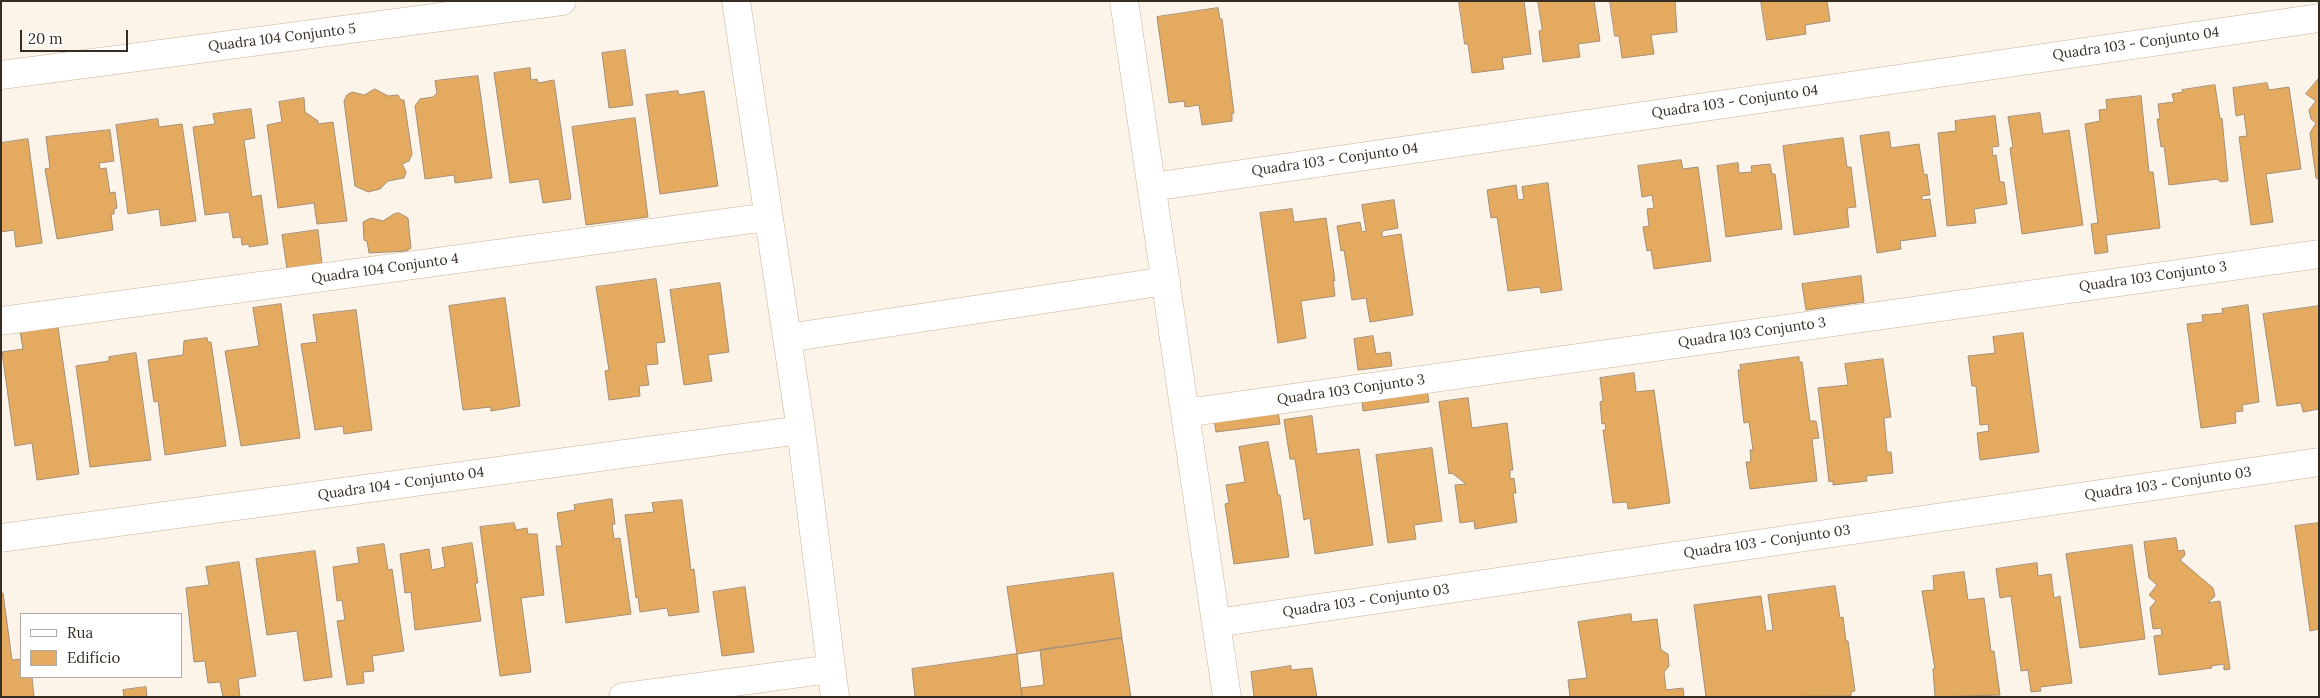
<!DOCTYPE html>
<html>
<head>
<meta charset="utf-8">
<style>
	body { margin:0 }
	#map { position:relative; width:2320px; height:698px; overflow:hidden; background:#fdf4e9; font-family:Lora,serif }
	canvas { display:block }
	.frame { position:absolute; inset:0; border:2px solid #352d21; pointer-events:none }
	.legend { position:absolute; left:20px; top:613px; width:162px; height:65px; box-sizing:border-box; background:#fff; border:1px solid #aeaba6; margin:0; padding:6px 9px; list-style:none; font-size:15px; color:#352d21 }
	.legend li { display:flex; align-items:center; gap:10px; height:25px }
	.legend b { width:25px; border:1px solid #aeaba6 }
	.scale { position:absolute; left:20px; top:30px; width:108px; height:22px; box-sizing:border-box; border:2px solid #352d21; border-top:0; padding-left:6px; font-size:15px; line-height:18px; white-space:nowrap; color:#352d21; -webkit-text-stroke:4px #fff; paint-order:stroke }
</style>
</head>
<body>
<div id="map">
<canvas width="2320" height="698"></canvas>
<div class="frame"></div>
<ul class="legend">
<li><b style="height:6px;background:#fff"></b>Rua</li>
<li><b style="height:14px;background:#e4aa60"></b>Edifício</li>
</ul>
<div class="scale">20 m</div>
</div>
<script>
const context = document.querySelector('canvas').getContext('2d');
context.lineJoin = 'round';
function fill(path, color) { context.fillStyle = color; context.fill(path, 'evenodd'); }
function trace(path, color, width, dash) { context.strokeStyle = color; context.lineWidth = width; context.lineCap = dash ? 'butt' : 'round'; context.setLineDash(dash || []); context.stroke(path); }
function label(font, color, halo, rows, align = 'center') {
  context.font = font + ' Lora,serif'; context.lineWidth = 4; context.setLineDash([]); context.textBaseline = 'middle'; context.strokeStyle = halo; context.fillStyle = color; for (const [text, x, y, turn = 0] of rows) {
    context.save(); context.translate(x, y); context.rotate((+turn || 0) * Math.PI / 180); context.textAlign = isNaN(turn) ? turn : align; if (halo) context.strokeText(text, 0, 0); context.fillText(text, 0, 0); context.restore();
  }
}
const building = new Path2D(`
	M1459,1H1524L1531,54L1502,58L1504,69L1472,73L1468,44H1465Z
	M1538,1H1594L1600,41L1578,44L1580,57L1543,62L1539,31L1542,30Z
	M1610,1H1675L1677,32L1651,35L1654,54L1622,58L1619,36H1615Z
	M1761,1H1827L1830,21L1805,25L1806,34L1767,40Z
	M1218,8L1220,19H1222L1234,113H1232V121L1202,125L1199,105L1185,107L1184,101L1169,103L1157,17Z
	M625,50L633,105L609,108L602,53Z
	M530,68L531,80L537,79L538,83L554,80L571,199L543,203L539,179L510,183L494,73Z
	M478,76L492,178L455,183L454,175L425,179L415,106L420,99L433,97L437,93L435,81Z
	M2319,78V179L2316,178L2310,133L2316,123L2311,119L2309,110L2316,101L2306,94Z
	M2267,83L2269,90L2289,87L2301,169L2266,174L2273,222L2251,225L2239,137L2247,136L2244,114L2236,116L2233,88Z
	M2215,85L2220,119L2222,118L2228,181L2221,182L2217,179L2169,185L2164,146L2161,147L2157,119H2160L2158,104L2174,102L2172,94L2183,92L2182,90Z
	M375,89L388,96L398,95L401,100H404L412,154L409,161L402,164L406,172L404,178L388,181L380,189L368,192L355,186L344,101L347,95L352,92L364,95Z
	M678,91L679,95L704,91L718,186L660,194L646,95Z
	M2141,96L2149,172H2153L2160,228L2106,235L2108,252L2095,254L2091,224L2098,223L2085,124L2100,121L2099,110L2107,109L2106,100Z
	M304,98L305,112L318,121V124L333,122L347,221L317,224L314,203L278,208L267,125L282,122L279,102Z
	M251,109L255,138L244,140L252,197L261,195L268,244L249,247V244L242,245L241,237L233,238L229,212L205,215L193,127L215,124L213,114Z
	M2040,113L2043,134L2069,130L2083,225L2022,234L2010,148L2013,147L2008,117Z
	M1995,116L1999,146L1992,147L1993,156L1996,155L2000,182H2004L2007,204L1974,209L1976,223L1947,226L1938,133L1956,131L1955,121Z
	M635,118L648,217L586,225L572,127Z
	M158,119L159,127L182,124L196,221L161,226L159,209L128,214L116,125Z
	M110,130L114,161L99,163L100,169L106,168L110,193L115,192L117,208L114,209V214H111L113,230L57,239L45,169L50,168L46,137Z
	M1889,132L1891,148L1919,144L1924,175L1927,174L1930,195L1922,196V200L1930,199L1936,236L1900,241L1901,249L1877,253L1860,136Z
	M1843,138L1847,167H1851L1856,207L1847,208L1849,227L1794,235L1783,146Z
	M28,139L42,243L16,247L14,230L1,232V143Z
	M1681,160L1683,169L1698,167L1711,261L1654,269L1651,250L1647,251L1643,227L1649,226L1647,209L1654,208L1652,195L1642,197L1638,166Z
	M1738,163L1739,173L1752,172L1751,166L1770,164L1772,174H1775L1782,229L1726,237L1717,166Z
	M1548,183L1562,290L1541,293L1540,287L1508,291L1497,217L1491,218L1487,190L1516,185L1518,200L1524,199L1522,187Z
	M1394,200L1398,228L1382,231V237L1401,234L1413,315L1370,322L1366,298L1352,300L1344,250L1341,251L1337,226L1360,222L1362,232L1366,231L1362,205Z
	M1292,209L1294,222L1326,218L1335,281L1333,280L1335,296L1301,301L1306,338L1278,343L1260,213Z
	M399,213L408,218L411,248L407,251L369,253L367,241L364,240L363,222L371,218L383,221L394,214Z
	M318,230L322,264L287,269L282,235Z
	M1861,276L1864,302L1806,310L1802,284Z
	M656,279L665,342L656,343L658,364L646,365L649,385L639,386L640,396L609,400L605,371L609,370L596,287Z
	M720,283L729,352L708,355L712,381L684,385L670,290Z
	M505,298L520,406L491,411V407L463,410L449,306Z
	M281,304L300,438L241,446L225,351L259,346L253,308Z
	M2248,305L2259,402L2242,405L2243,411L2235,412L2236,423L2201,428L2187,324L2203,322L2202,315L2223,313L2222,309Z
	M2319,306V409L2303,412L2301,403L2277,406L2263,314Z
	M356,310L372,430L344,434L343,426L315,430L301,344L317,342L313,315Z
	M57,320L79,474L37,480L32,443L15,446L2,352L23,349L19,325Z
	M2023,333L2039,452L1980,460L1977,433L1989,431L1988,424L1980,425L1976,386H1972L1968,356L1995,353L1993,337Z
	M1373,336L1376,354L1390,352L1392,366L1358,370L1354,339Z
	M207,338L208,342H211L226,446L165,455L158,401L154,402L148,360L183,355L184,341Z
	M136,353L151,460L90,467L76,366L109,361V357Z
	M1799,357V362H1802L1810,421H1816L1819,438L1812,439L1817,481L1750,489L1746,462H1751L1750,450H1753L1749,422L1744,423L1738,370H1741L1740,365Z
	M1883,359L1891,417L1884,418L1887,452H1891L1893,473L1866,476L1867,481L1833,485V481L1829,482L1818,388L1848,385L1845,364Z
	M1634,373L1636,392L1654,390L1670,503L1628,509L1627,502L1613,503L1603,430H1606L1605,423L1602,424L1600,402L1603,401L1600,378Z
	M1425,375L1429,402L1363,411L1360,384Z
	M1276,397L1280,424L1216,432L1212,406Z
	M1468,398L1472,428L1507,423L1513,470H1510V479L1514,478L1516,493H1513L1517,522L1475,529L1474,521L1460,523L1455,485L1466,484L1452,473L1449,474L1439,402Z
	M1312,416L1317,454L1359,449L1373,545L1315,554L1310,518L1304,520L1295,459H1290L1284,420Z
	M1268,442L1278,495H1280L1289,557L1234,564L1225,504L1229,503L1226,485L1245,482L1239,447Z
	M1432,448L1442,521L1414,525L1416,539L1388,543L1376,455Z
	M612,499L615,524H612L614,539L620,538L631,614L566,623L556,546H562L557,513L575,510L574,505Z
	M682,500L691,570L694,569L699,612L669,616L667,608L640,612L638,597L636,598L625,515L654,512L652,503Z
	M514,523L516,530L527,528L528,534H537L544,595L521,598L531,672L500,676L480,527Z
	M2319,523V629L2310,631L2295,526Z
	M2176,538L2178,551L2184,550L2185,555L2180,560L2213,588L2215,596L2208,603L2220,601L2230,669L2224,670V664L2211,666L2212,668L2159,675L2154,636L2162,635L2161,628L2153,629L2150,608L2156,601L2149,595L2157,585L2149,578L2144,542Z
	M472,543L478,583H475L481,621L415,630L411,592L405,593L400,554L429,549L432,570L445,567L442,548Z
	M384,544L388,570L392,569L404,651L372,656L374,671L363,672L364,683L347,685L337,621L345,620L342,600L337,601L333,567L359,563L357,548Z
	M2132,545L2145,639L2080,648L2066,554Z
	M315,551L332,677L304,681L297,631L267,635L256,559Z
	M239,562L256,676L238,679L240,697H223L220,682L208,683L205,661L194,662L186,588L209,585L206,567Z
	M2037,563L2038,576L2051,574L2054,598L2060,596L2072,683L2040,687L2041,691L2031,692L2028,670L2021,671L2011,596L2000,598L1996,569Z
	M1964,572L1968,600L1984,598L1991,651H1994L2000,695L1935,697L1933,669H1935L1922,591L1934,590L1933,576Z
	M1113,573L1122,638L1017,654L1007,587Z
	M1835,586L1840,618L1843,617L1846,641H1848L1855,691L1851,692V696L1706,697L1694,605L1761,596L1766,631L1773,630L1768,595Z
	M745,587L754,652L722,656L713,592Z
	M1,593H3L12,660L21,659V677H32L34,697H1Z
	M1631,614L1632,622L1657,619L1661,650L1668,654L1669,666L1664,672L1666,690L1683,688L1684,697H1570L1568,680L1587,678L1578,622Z
	M1122,638L1131,697H1022L1021,688L1044,685L1040,650Z
	M1017,654L1022,697H915L912,669Z
	M1291,666V670L1312,668L1317,697H1254L1251,672Z
	M146,687L147,697H124L123,690Z`);
const minor = new Path2D(`
	M736,1L801,430L835,697
	M1124,1L1227,697
	M1,75L562,1
	M1152,187L2319,18
	M1,321L768,217
	M787,338L1166,281
	M1185,413L2319,254
	M1,538L801,430
	M1216,623L2319,462
	M623,697L831,669`);
const streetNames = [
	["Quadra 104 Conjunto 5",282,38,-7],
	["Quadra 103 - Conjunto 04",2136,44,-8],
	["Quadra 103 - Conjunto 04",1735,102,-8],
	["Quadra 103 - Conjunto 04",1335,160,-8],
	["Quadra 104 Conjunto 4",385,269,-8],
	["Quadra 103 Conjunto 3",2153,277,-8],
	["Quadra 103 Conjunto 3",1752,333,-8],
	["Quadra 103 Conjunto 3",1351,390,-8],
	["Quadra 104 - Conjunto 04",401,484,-8],
	["Quadra 103 - Conjunto 03",2168,484,-8],
	["Quadra 103 - Conjunto 03",1767,542,-8],
	["Quadra 103 - Conjunto 03",1366,601,-8]
];
fill(building, '#e4aa60');
trace(building, '#a58f76', 1);
trace(minor, '#c7b397', 29);
trace(minor, '#fff', 28);
label('14px', '#352d21', '#fff', streetNames);
</script>
</body>
</html>
